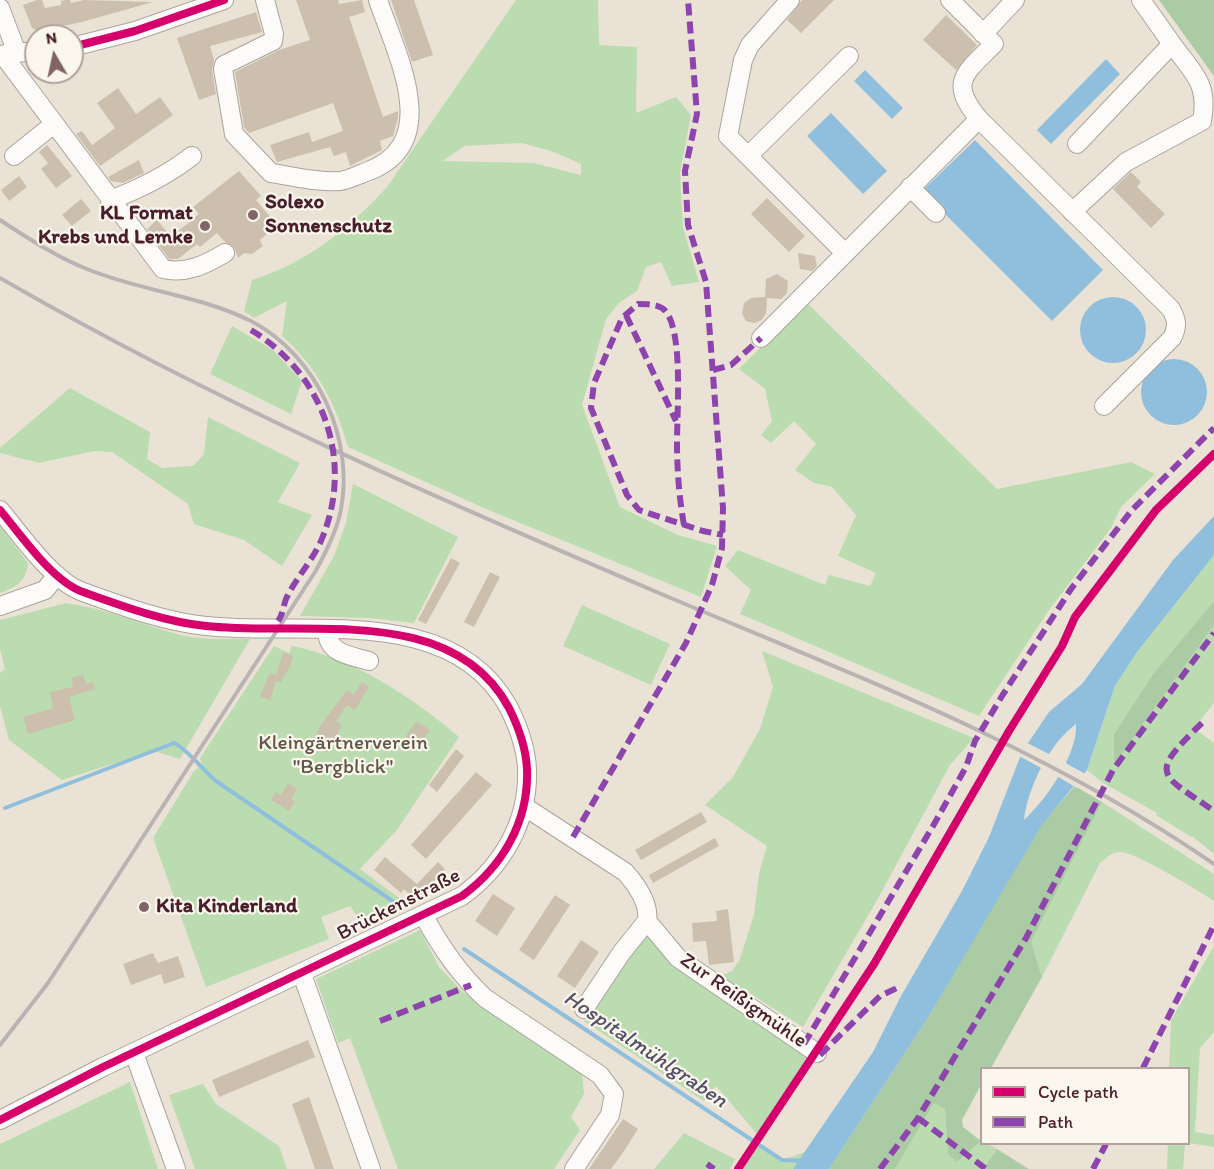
<!DOCTYPE html>
<html>
<head>
<meta charset="utf-8">
<style>
	body { margin:0 }
	#map { position:relative; width:1214px; height:1169px; overflow:hidden; background:#eae3d5; font-family:Itim,sans-serif }
	canvas { display:block }
	.legend { position:absolute; left:980px; top:1067px; width:210px; height:78px; box-sizing:border-box; background:#fbf7ec; border:2px solid #b4a19f; margin:0; padding:8px 10px; list-style:none; font-size:18px; color:#4a1f2b }
	.legend li { display:flex; align-items:center; gap:12px; height:30px }
	.legend b { width:30px; border:2px solid #b4a19f }
	.north { position:absolute; left:24px; top:24px; width:60px; height:60px; box-sizing:border-box; background:#fbf7ec; border:2px solid #b4a19f; border-radius:50%; rotate:351deg; font-size:16px; font-weight:700; line-height:24px; text-align:center; color:#4a1f2b }
	.north::after { content:''; display:block; margin:auto; width:21px; height:27px; background:#826466; clip-path:polygon(50% 0,100% 100%,50% 72%,0 100%) }
</style>
</head>
<body>
<div id="map">
<canvas width="1214" height="1169"></canvas>
<ul class="legend">
<li><b style="height:8px;background:#d6006c"></b>Cycle path</li>
<li><b style="height:8px;background:#8e44ad"></b>Path</li>
</ul>
<div class="north">N</div>
</div>
<script>
const context = document.querySelector('canvas').getContext('2d');
context.lineJoin = 'round';
function fill(path, color) { context.fillStyle = color; context.fill(path, 'evenodd'); }
function trace(path, color, width, dash) { context.strokeStyle = color; context.lineWidth = width; context.lineCap = dash ? 'butt' : 'round'; context.setLineDash(dash || []); context.stroke(path); }
function label(font, color, halo, rows, align = 'center') {
  context.font = font + ' Itim,sans-serif'; context.lineWidth = 4.5; context.setLineDash([]); context.textBaseline = 'middle'; context.strokeStyle = halo; context.fillStyle = color; for (const [text, x, y, turn = 0] of rows) {
    context.save(); context.translate(x, y); context.rotate((+turn || 0) * Math.PI / 180); context.textAlign = isNaN(turn) ? turn : align; if (halo) context.strokeText(text, 0, 0); context.fillText(text, 0, 0); context.restore();
  }
}
const green = new Path2D(`
	M516,0H598L599,45L637,47L636,113L676,97L691,115L680,173L683,227L699,282L672,286L661,262L646,267L637,291L619,303L606,319L582,405L620,507L678,535L717,546L701,597L486,509L348,447C336,405 316,365 282,336L287,301L254,318L244,311L252,280C306,263 349,229 387,187ZM522,143L554,152L581,164V175L534,163L442,161L465,146Z
	M806,302L997,489L1131,462L1155,474L1121,507L1111,528L1047,613L979,716L740,614L751,590L725,566L738,550L825,585L829,575L870,586L876,573L838,556L856,515L832,487L814,483L795,470L816,444L794,421L771,443L761,435L772,421L765,389L739,369Z
	M232,326L273,350L302,381L291,414L210,374Z
	M70,388L150,432L147,459L162,468L193,466L204,454L208,417L300,463L278,502L312,515L282,566L244,540L194,524L188,504L112,452L94,451L39,463L0,453V448Z
	M353,484L458,537L414,623L369,618L300,616L334,556L346,523Z
	M0,526L28,563C27,580 16,588 0,593Z
	M1214,555V601L1153,674L1114,734V762L1214,625V703L1194,728L1214,743V854L1192,836L1191,837L1156,815L1157,813L1103,783L1087,770L1115,686L1137,652Z
	M66,603C106,608 142,625 181,635C204,640 227,639 250,639L180,759L154,751L62,780L9,740L0,706V673L5,669L0,649V620Z
	M582,605L670,644L651,685L563,646Z
	M274,646L289,653L292,646C353,658 412,697 459,737L397,830L360,869L410,906L364,926L350,906L321,917L329,939L206,987L153,838L194,771L202,765L200,758Z
	M762,651L974,738L950,765L880,895L803,1027L746,991L735,994L714,979L732,971L739,961L754,915L759,873L767,846L705,805L733,777L760,729L773,687Z
	M1102,802L1214,874V901C1197,890 1139,854 1121,852C1113,851 1106,858 1100,863L1042,977L1031,942Z
	M646,928L813,1055L758,1135L716,1086L704,1101L584,1021Z
	M420,930L439,967L463,992L582,1071L584,1094L571,1117L580,1130L554,1169H398L350,1038L338,1043L316,979Z
	M1214,946V1032L1200,1048L1195,1132L1214,1135V1147L1189,1143L1188,1068H1169L1171,1020Z
	M130,1082L158,1169H0V1144Z
	M203,1084L216,1104L279,1146L287,1169H195L169,1095Z
	M934,1103L945,1109L948,1154L957,1162L981,1141L982,1144H988L997,1149L983,1169H895Z
	M684,1133L735,1159L730,1169H654Z
	M1168,1144H1185L1183,1169H1167Z
	M759,1145L782,1160L808,1151L793,1169H736L746,1150Z`);
const forest = new Path2D(`
	M1159,0H1214V76Z
	M1214,601V625L1114,764V734L1153,674Z
	M1075,786L1102,802L1031,942L1042,977L991,1068H982L981,1085L962,1120L963,1127L981,1141L957,1162L948,1154L945,1109L934,1103L895,1169H829L929,1016L1018,861L1040,826Z
	M997,1149L1027,1168L1029,1169H983Z`);
const water = new Path2D(`
	M1106,59L1120,74L1051,144L1037,130Z
	M865,70L903,108L892,119L854,81Z
	M831,113L887,171L863,194L807,136Z
	M975,140L1103,270L1052,321L922,191Z
	M1080 330a33 33 0 1 1 66 0a33 33 0 1 1-66 0Z
	M1141 392a33 33 0 1 1 66 0a33 33 0 1 1-66 0Z
	M1214,516V555L1137,652L1115,686L1087,770L1041,826L929,1016L829,1169H793L873,1052L901,996L962,891L989,837L1022,752L1049,712L1082,684L1173,560ZM1076,724C1078,754 1046,800 1024,820C1028,787 1049,744 1076,724Z`);
const pier = new Path2D(`
	M1025,742L1053,756L1045,770L1017,755Z
	M1062,761L1087,775L1077,788L1055,775Z`);
const stream = new Path2D(`
	M5,808L174,743C186,748 204,771 216,781L394,902
	M464,949L782,1160L805,1161`);
const building = new Path2D(`
	M37,0H42L45,8L61,5V1L66,0H70L71,3L84,0L153,2L82,22L38,31L32,28L23,5Z
	M296,0H338L339,4L362,0L365,12L349,17L383,117L398,111V118L393,136L380,141L382,150L350,166L346,152L334,156L330,147L277,162L270,145L309,132L312,142L343,131L333,103L249,133L244,127L235,72L279,50L310,40Z
	M391,0H414L433,55L412,62Z
	M802,0H834L801,33L787,20Z
	M256,12L262,32L210,46L214,60L212,70L216,94L199,100L177,38Z
	M946,15L977,45L956,70L923,40Z
	M118,88L136,114L160,97L173,115L100,166L76,134L82,131L92,145L115,128L97,103Z
	M47,145L72,176L56,188L41,169L48,163L39,152Z
	M139,160L144,173L123,183L111,181L108,177Z
	M239,171L261,196L256,200L277,225L260,240L263,246L252,254L244,253L238,258L234,247L225,242L217,233L200,247L197,244L178,259H169L147,229L157,220L171,237L199,214L193,207Z
	M1131,172L1141,182L1137,187L1165,214L1151,228L1113,189Z
	M19,176L27,187L9,201L1,190Z
	M767,198L805,236L789,252L751,214Z
	M81,199L91,211L72,226L62,215Z
	M798,253L815,256L817,266L812,271L800,269Z
	M777,274L788,281L787,293L781,299L767,298L766,313L762,320L754,323L746,321L742,314L744,303L751,298L765,297L766,279Z
	M451,558L460,563L426,624L418,620Z
	M490,572L500,577L474,627L464,622Z
	M283,652L293,656L290,666L281,682L276,681L270,700L260,696L270,673L276,675Z
	M83,675L86,684L93,682L95,689L69,697L75,720L28,734L23,717L53,708L50,692L73,687L71,678Z
	M362,682L369,687L355,710L347,705L336,721L342,725L327,753L312,744L320,726L347,690L354,694Z
	M416,721L430,730L414,752L401,744Z
	M456,749L464,756L437,792L429,785Z
	M476,772L492,785L426,859L411,845Z
	M288,783L297,789L291,799L295,802L289,811L271,800L276,792L281,795Z
	M701,812L707,822L641,860L635,850Z
	M715,838L719,846L653,883L649,875Z
	M385,857L417,884L438,862L445,869L416,901L404,889L401,893L374,870Z
	M493,894L515,908L497,936L475,921Z
	M555,895L570,905L534,960L519,950Z
	M728,909L734,962L709,965L706,941L693,942L692,923L717,921L716,911Z
	M581,940L599,952L575,988L557,976Z
	M153,953L158,963L178,956L185,977L164,984L161,974L131,985L123,964Z
	M308,1040L315,1057L219,1097L212,1080Z
	M309,1097L317,1120L334,1169H315L300,1126L292,1104Z
	M623,1119L638,1129L622,1154L611,1169H589Z`);
const minor = new Path2D(`
	M265,0L274,34L273,41L224,65L223,69L234,134L271,173C293,176 318,183 340,181C348,180 358,175 366,172C445,144 396,54 378,0
	M790,0L750,45L743,60L728,136L845,253
	M1141,0L1172,44
	M0,8L17,53
	M983,34L1015,0
	M72,47L135,31L224,0
	M5,54L36,51
	M3,55L163,269C186,274 205,265 225,253
	M979,119L1171,309C1177,320 1178,327 1172,338L1104,406
	M14,156L54,124
	M748,156L849,56
	M910,187L936,213
	M110,200C140,189 166,176 192,156
	M1072,212L1126,162L1202,121C1209,83 1193,73 1172,44L1077,144
	M761,338L979,119C948,82 965,73 994,44L950,0
	M0,510C21,535 53,582 83,592C122,606 165,622 206,626C305,637 452,602 509,708C518,726 526,748 527,769C529,821 503,866 462,896L103,1067L0,1120
	M0,606L45,590L57,575
	M327,631C328,654 349,655 369,661
	M525,807L625,872C636,884 650,904 647,921L678,958L817,1053
	M424,916C441,948 459,974 485,998L600,1075L614,1094L610,1115L574,1169
	M302,974L371,1169
	M584,1009L622,952L647,921
	M134,1053L176,1169`);
const rail = new Path2D(`
	M0,220C28,238 56,257 87,269C140,291 199,295 251,321C318,356 356,441 340,514C335,535 325,554 315,572L48,983L0,1045
	M0,278C216,403 443,501 673,599C859,677 1046,748 1214,864`);
const quiet = new Path2D(`
	M626,315L676,421
	M251,330C322,373 354,458 323,536C314,560 296,577 286,599C283,607 283,614 278,621
	M713,370L731,365L761,338
	M684,525C679,497 677,469 677,442C677,412 683,337 667,313C661,304 649,304 638,304L622,318L594,383L591,408L627,495L639,510L703,531L723,535
	M1202,723C1147,776 1160,773 1214,811
	M573,837L686,643L712,585L722,548L723,508L706,282L688,225L685,171L697,114L688,0
	M380,1021L471,985
	M804,1044L933,826L966,767L975,741L1002,696L1071,589L1132,510L1214,428
	M820,1055L880,996L897,988
	M1143,1068L1214,925
	M918,1118L986,1169
	M707,1164L714,1169
	M880,1169L918,1118L1026,938L1113,770L1214,633
	M1093,1169L1106,1144`);
const cycleway = new Path2D(`
	M72,47L135,31L224,0
	M0,510C21,535 53,582 83,592C122,606 165,622 206,626C305,637 452,602 509,708C518,726 526,748 527,769C529,821 503,866 462,896L103,1067L0,1120
	M738,1169L874,964L1009,731L1062,646L1075,617L1156,510L1214,454`);
const markers = [
	[253,215,6,"#826466"],
	[205,226,6,"#826466"],
	[144,907,6,"#826466"]
];
const poiNames = [
	["Solexo",265,203],
	["Sonnenschutz",265,227],
	["KL Format",193,214,"right"],
	["Krebs und Lemke",193,238,"right"],
	["Kita Kinderland",156,907]
];
const parkNames = [
	["Kleingärtnerverein",343,744],
	["\"Bergblick\"",343,768]
];
const streetNames = [
	["Brückenstraße",399,905,-27],
	["Zur Reißigmühle",743,1001,35]
];
const waterNames = [
	["Hospitalmühlgraben",645,1050,34]
];
fill(green, '#badcb0');
fill(forest, '#aacba4');
fill(water, '#8fbfdc');
fill(pier, '#eae3d5');
trace(stream, '#8fbfdc', 4);
fill(building, '#cdbfad');
trace(minor, '#aca39c', 20);
trace(minor, '#fcfbf9', 18);
trace(rail, '#bab3b3', 4);
trace(quiet, '#8e44ad', 6, [12, 6]);
trace(cycleway, '#d6006c', 8);
for (const [x, y, r, color] of markers) { const dot = new Path2D(); dot.arc(x, y, r, 0, 2 * Math.PI); context.fillStyle = color; context.fill(dot); trace(dot, '#fbf7ec', 2); }
label('bold 21px', '#4a1f2b', '#fbf7ec', poiNames, 'left');
label('21px', '#60564a', '#fbf7ec', parkNames);
label('21px', '#4a1f2b', '#fbf7ec', streetNames);
label('italic 22px', '#54516a', '#fbf7ec', waterNames);
</script>
</body>
</html>
